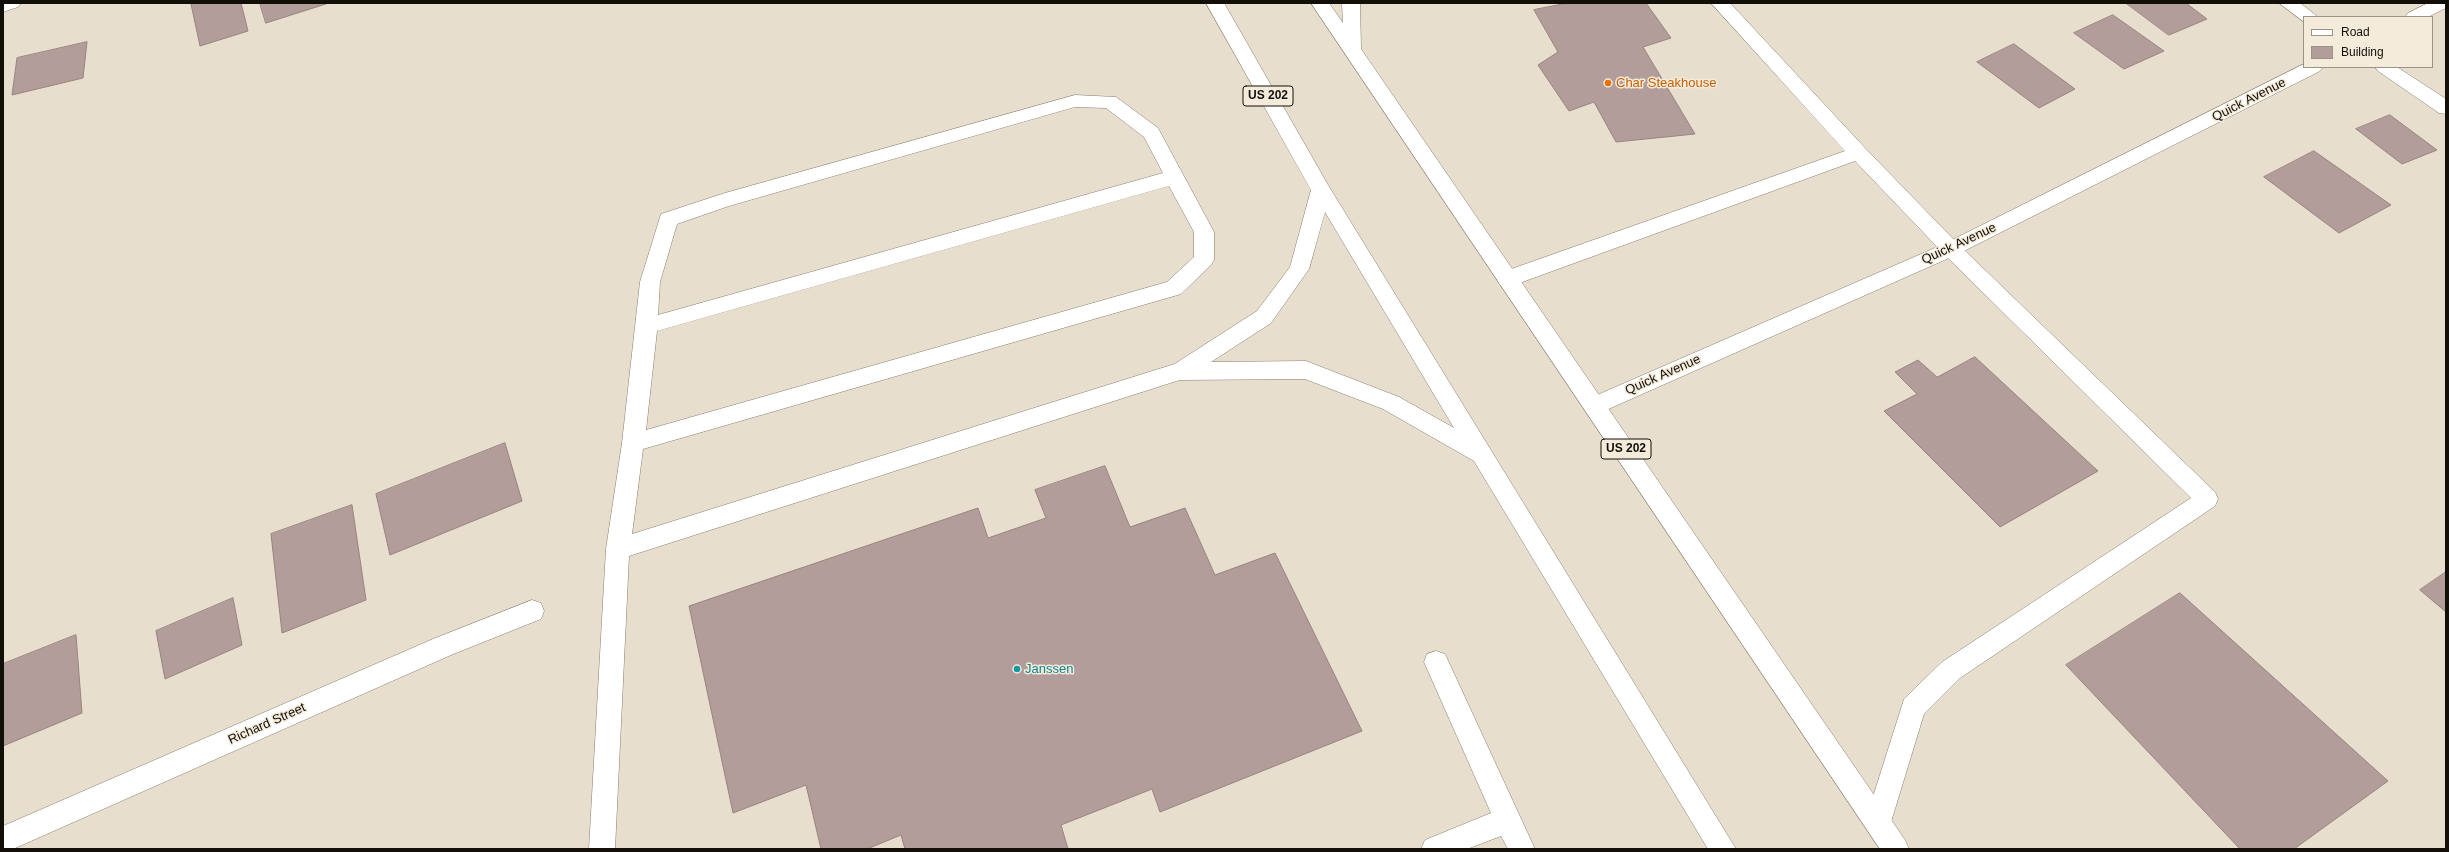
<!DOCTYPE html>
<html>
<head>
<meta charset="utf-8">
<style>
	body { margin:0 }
	#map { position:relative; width:2449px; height:852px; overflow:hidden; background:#e7decd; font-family:Helvetica,sans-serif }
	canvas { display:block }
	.frame { position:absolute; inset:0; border:4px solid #120f09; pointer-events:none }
	.legend { position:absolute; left:2303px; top:16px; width:130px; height:52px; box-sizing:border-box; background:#f5ebda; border:1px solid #9a9386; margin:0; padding:5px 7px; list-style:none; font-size:12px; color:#120f09 }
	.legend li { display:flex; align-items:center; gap:8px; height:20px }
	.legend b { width:20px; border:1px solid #9a9386 }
</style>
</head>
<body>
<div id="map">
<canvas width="2449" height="852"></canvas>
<div class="frame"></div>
<ul class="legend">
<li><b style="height:5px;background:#fff"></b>Road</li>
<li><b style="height:11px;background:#b29d9a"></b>Building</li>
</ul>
</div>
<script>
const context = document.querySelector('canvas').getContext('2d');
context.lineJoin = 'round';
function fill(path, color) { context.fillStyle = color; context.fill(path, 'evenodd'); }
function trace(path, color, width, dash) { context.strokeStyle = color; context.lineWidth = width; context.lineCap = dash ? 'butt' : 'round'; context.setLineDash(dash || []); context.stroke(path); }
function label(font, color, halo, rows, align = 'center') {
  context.font = font + ' Helvetica,sans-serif'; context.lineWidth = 3; context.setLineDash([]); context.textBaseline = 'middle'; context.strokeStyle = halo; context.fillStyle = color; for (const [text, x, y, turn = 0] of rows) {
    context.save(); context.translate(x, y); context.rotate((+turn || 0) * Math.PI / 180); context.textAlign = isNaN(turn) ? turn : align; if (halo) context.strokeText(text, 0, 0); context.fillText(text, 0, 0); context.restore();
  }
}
const building = new Path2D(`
	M195,3H241L248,31L200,46L191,4Z
	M260,3H329L266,23Z
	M1568,3H1646L1671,38L1643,47L1695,134L1616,142L1594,102L1569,111L1538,65L1558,52L1534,10Z
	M2126,3H2186L2207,19L2169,35Z
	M2113,15L2164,51L2124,69L2074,33Z
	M87,42L83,78L12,95L17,58Z
	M2014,44L2075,89L2039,108L1977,62Z
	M2390,115L2437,150L2402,164L2356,129Z
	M2314,151L2391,205L2339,233L2264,177Z
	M1975,357L2098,471L2000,527L1884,411L1917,394L1895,372L1918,360L1937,377Z
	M505,443L522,501L390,555L376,494Z
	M1105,466L1130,527L1185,508L1215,575L1275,553L1362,731L1160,812L1152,789L1061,825L1068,849H905L901,835L867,849H821L806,785L733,813L689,606L978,508L988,538L1046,518L1035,490Z
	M352,505L366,600L282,633L271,534Z
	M2446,572V612L2420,590Z
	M2180,593L2388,781L2294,849H2240L2066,665Z
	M233,598L242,645L165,679L156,631Z
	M76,635L82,713L3,746V664Z`);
const service = new Path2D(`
	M1711,3H1730L1865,148L1958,244L2215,492L2218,499L2215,506L1960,678L1924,714L1891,822L1887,831L1878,835L1869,831L1865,822L1904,699L1942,662L2191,498L1944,254L1855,161L1514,285L1507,287L1500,285L1497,279L1500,273L1845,151Z
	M1075,95L1116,97L1158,128L1214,232V260L1211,265L1181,294L643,449L632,534L1181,362L1189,365L1192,371L1189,377L629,556L615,849H589L606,549L622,443L640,282L661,214L725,193ZM1075,107L1106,108L1144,137L1163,173L658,315L660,282L677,224L729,206ZM1169,186L1194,232V257L1167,282L646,430L657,331Z
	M1436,651L1445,654L1535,849H1508L1501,836L1467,849H1421L1425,840L1491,813L1424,662L1427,654Z`);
const minor = new Path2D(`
	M2279,3H2300L2318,17H2304L2303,21Z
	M2428,3H2446V8L2428,17H2405L2408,13Z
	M2304,64V67H2323L2320,71L1958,254L1604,411L1596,414L1588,411L1585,405L1588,399L1944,244Z
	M2375,67H2397L2446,99V114L2439,113L2378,71Z
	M532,600L541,603L544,611L541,619L451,655L13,849H3V826L433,639Z`);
const tertiary = new Path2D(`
	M3,3H21L18,7L3,12Z`);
const trunk = new Path2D(`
	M1206,3H1224L1328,185L1736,849H1708L1474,461L1383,409L1305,379L1181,380L1173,377L1170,371L1173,365L1257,311L1290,267L1311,190ZM1325,212L1454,428L1399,397L1306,361L1211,362L1271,323L1309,269Z
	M1311,3H1329L1343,23L1342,3H1360L1361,49L1905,840L1909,849H1880Z`);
const markers = [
	[1608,83,4,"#e8710a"],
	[1017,669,4,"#0f9aa8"]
];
const shields = [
	[1268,96,50],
	[1626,449,50]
];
const shieldNames = [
	["US 202",1268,96],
	["US 202",1626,449]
];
const foodNames = [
	["Char Steakhouse",1616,83]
];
const streetNames = [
	["Quick Avenue",2249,100,-27],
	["Quick Avenue",1959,244,-25],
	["Quick Avenue",1663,375,-24],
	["Richard Street",267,724,-24]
];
const cultureNames = [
	["Janssen",1025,669]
];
fill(building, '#b29d9a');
trace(building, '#978380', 1);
trace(service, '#877e6e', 1);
trace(minor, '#877e6e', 1);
trace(tertiary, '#877e6e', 1);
trace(trunk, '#877e6e', 1);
fill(service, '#fff');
fill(minor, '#fff');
fill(tertiary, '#fff');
fill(trunk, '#fff');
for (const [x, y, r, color] of markers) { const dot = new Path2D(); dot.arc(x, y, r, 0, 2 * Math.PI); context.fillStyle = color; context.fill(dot); trace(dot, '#f5ebda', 1.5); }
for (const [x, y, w] of shields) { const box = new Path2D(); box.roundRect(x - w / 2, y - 10, w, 20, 3); context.fillStyle = '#f5ebda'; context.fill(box); trace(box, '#120f09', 1); }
label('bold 12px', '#120f09', null, shieldNames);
label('13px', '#c56008', '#f5ebda', foodNames, 'left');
label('13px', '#120f09', '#f5ebda', streetNames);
label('13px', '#0d838f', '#f5ebda', cultureNames, 'left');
</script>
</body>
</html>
